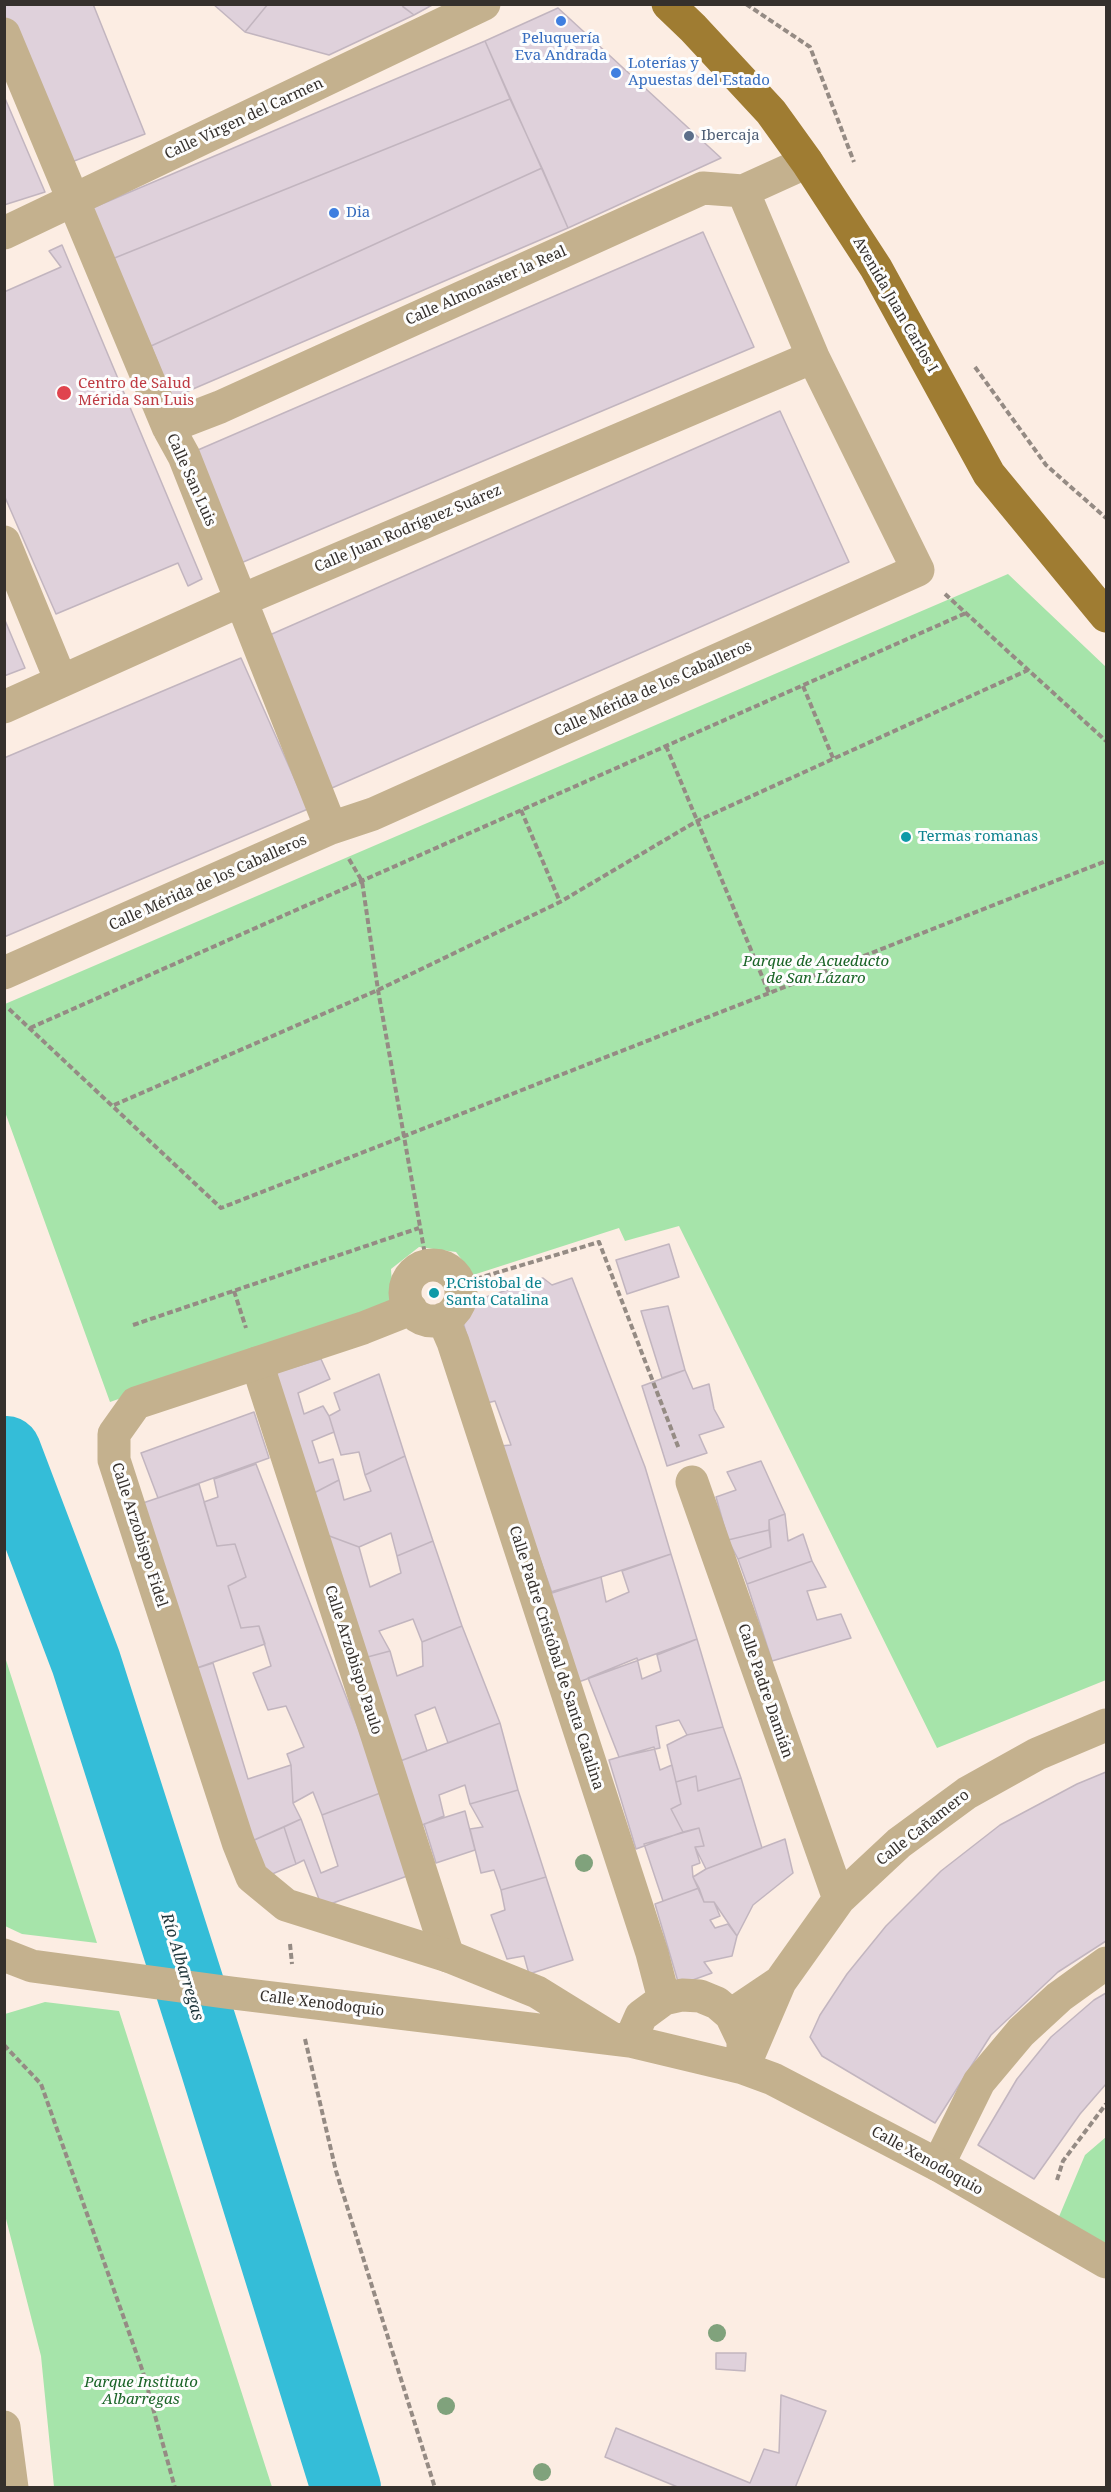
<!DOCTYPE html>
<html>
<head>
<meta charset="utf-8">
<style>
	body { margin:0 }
	#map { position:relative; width:1111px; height:2492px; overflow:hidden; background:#fcede3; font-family:"Noto Serif",serif }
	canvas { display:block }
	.frame { position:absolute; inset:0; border:6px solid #35302c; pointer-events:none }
</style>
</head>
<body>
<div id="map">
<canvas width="1111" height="2492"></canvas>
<div class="frame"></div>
</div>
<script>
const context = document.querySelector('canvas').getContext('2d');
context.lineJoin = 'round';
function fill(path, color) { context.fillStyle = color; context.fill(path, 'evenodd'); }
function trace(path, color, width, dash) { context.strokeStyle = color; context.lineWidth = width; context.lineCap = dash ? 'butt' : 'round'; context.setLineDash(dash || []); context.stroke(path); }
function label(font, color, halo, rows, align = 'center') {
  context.font = font + ' "Noto Serif",serif'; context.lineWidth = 6; context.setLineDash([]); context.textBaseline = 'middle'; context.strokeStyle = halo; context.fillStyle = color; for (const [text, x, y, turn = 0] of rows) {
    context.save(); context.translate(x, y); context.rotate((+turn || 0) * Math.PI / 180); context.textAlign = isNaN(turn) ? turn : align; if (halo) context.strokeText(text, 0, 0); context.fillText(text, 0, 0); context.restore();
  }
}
const green = new Path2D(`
	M1008,574L1106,667V1680L937,1748L679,1226L625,1241L619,1228L473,1275L456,1252L419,1247L391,1269L393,1303L110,1402L5,1112V1004Z
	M4,1657H5L97,1943L22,1934L5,1926Z
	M45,2002L119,2011L272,2487H54L41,2356L5,2215V2014Z
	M1106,2137V2245L1058,2219L1085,2155Z`);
const stream = new Path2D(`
	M4,1445L6,1451`);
const river = new Path2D(`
	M6,1451L86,1662L215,2066L346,2488`);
const building = new Path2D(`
	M4,4H93L145,134L61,166L4,34Z
	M213,4H268L245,32Z
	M268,4H400L414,15L329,55L245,32Z
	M404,4H434L414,15L403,7Z
	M558,8L721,158L568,228L485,41Z
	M485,41L510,99L112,259L90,209Z
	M4,96L45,192L4,205Z
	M510,99L542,168L151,346L112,259Z
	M542,168L568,228L172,398L151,346Z
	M703,232L754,347L229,568L184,456Z
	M62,245L202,579L188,586L178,563L56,614L4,495V292L61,267L49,251Z
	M780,411L849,562L325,791L256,641Z
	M4,618L25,668L4,676Z
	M241,658L308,809L4,937V758Z
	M669,1244L679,1277L627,1294L616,1260Z
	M543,1278L552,1285L572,1278L645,1467L671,1554L552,1593L500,1446L511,1445L495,1401L487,1403L462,1319L486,1297Z
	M668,1306L685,1370L662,1378L641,1311Z
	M321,1359L330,1379L298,1393L304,1414L323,1406L329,1416L334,1432L312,1441L319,1463L333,1459L339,1480L312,1494L274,1373Z
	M685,1370L693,1389L709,1384L714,1409L724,1427L699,1435L707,1453L667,1466L642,1386Z
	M379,1374L405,1456L365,1475L359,1452L341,1455L329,1416L340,1410L334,1393Z
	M254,1412L269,1458L158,1498L141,1453Z
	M405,1456L433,1541L397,1556L391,1533L359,1547L324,1534L312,1494L339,1480L344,1500L371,1491L365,1475Z
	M761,1461L785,1514L769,1520V1530L728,1540L716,1497L736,1490L727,1472Z
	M256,1464L383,1792L322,1815L313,1792L293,1803L291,1765L287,1754L304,1747L286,1706L268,1710L253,1673L271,1666L259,1626L241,1628L228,1586L246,1577L235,1544L217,1546L204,1502L218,1497L214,1479Z
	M199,1484L217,1546L235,1544L246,1577L228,1586L241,1628L259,1626L265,1644L191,1670L137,1505Z
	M785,1514L788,1541L803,1534L812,1561L747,1584L738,1559L771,1547L769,1520Z
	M769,1530L771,1547L738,1559L728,1540Z
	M324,1534L359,1547L370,1587L401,1573L397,1556L433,1541L462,1626L422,1642L413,1619L379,1631L390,1651L360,1659Z
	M671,1554L697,1639L573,1684L544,1594L601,1577L606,1602L629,1592L622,1571Z
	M812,1561L826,1587L807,1591L817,1620L841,1614L851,1638L772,1661L747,1584Z
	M462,1626L500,1723L448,1743L435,1707L415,1715L427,1751L387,1766L360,1659L390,1651L397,1676L423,1666L422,1642Z
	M697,1639L723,1727L687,1735L679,1720L656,1726L660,1748L619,1757L588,1678L637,1658L642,1679L661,1671L657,1655Z
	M213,1663L248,1779L291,1765L293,1803L301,1819L252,1841L191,1670Z
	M500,1723L518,1790L470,1804L465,1785L439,1795L444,1816L408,1831L387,1766Z
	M723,1727L741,1778L698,1791L696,1776L676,1782L667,1745L687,1735Z
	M654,1747L660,1770L672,1765L681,1804L671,1809L683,1832L636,1849L609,1760Z
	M1106,1772V1941L1058,1972L991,2035L935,2123L822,2056L810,2037L820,2015L847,1974L886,1926L941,1871L1000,1825L1077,1784Z
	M696,1776L698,1791L741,1778L762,1848L706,1869L695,1847L704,1846L699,1828L683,1832L671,1809L681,1804L676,1782Z
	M518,1790L546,1877L501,1890L494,1870L481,1873L470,1829L483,1827L470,1804Z
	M383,1792L410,1875L322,1907L304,1860L296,1864L284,1827L301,1819L321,1873L338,1866L322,1815Z
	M465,1811L475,1850L436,1863L424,1824Z
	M284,1827L296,1864L265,1877L252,1841Z
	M699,1828L704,1846L695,1847L700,1863L692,1866L693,1877L699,1888L663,1901L644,1844Z
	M785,1839L793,1873L753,1905L737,1936L714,1902H704L693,1877L706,1869Z
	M546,1877L573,1960L529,1974L524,1956L507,1959L491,1915L505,1910L501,1890Z
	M699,1888L704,1902H714L720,1916L710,1920L715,1928L728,1924L737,1936L732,1956L704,1962L712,1973L679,1985L655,1904Z
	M1106,1993V2084L1080,2114L1034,2179L978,2145L1017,2079L1051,2037L1094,2000Z
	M716,2353H746L745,2371L716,2369Z
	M781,2395L826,2411L795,2488H680L605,2457L616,2428L750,2483L764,2449L779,2453Z`);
const path = new Path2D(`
	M746,4L810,47L854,162
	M975,367L1046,465L1106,518
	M945,594L1106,741
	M803,686L833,758
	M666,746L769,993
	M521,810L560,902
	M349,859L362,881L378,990L427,1266
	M9,1009L221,1208L1106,861
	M30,1028L966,613
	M114,1105L378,990L560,902L697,821L1028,670
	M459,1284L599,1242L679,1449
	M234,1291L246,1328
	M133,1325L419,1228
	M290,1944L292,1964
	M305,2039L336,2171L435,2488
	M4,2045L41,2084L143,2372L175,2488
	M1057,2180L1063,2161L1106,2104`);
const pedestrian = new Path2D(`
	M257,1363L448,1956
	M938,2165L979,2082L1021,2032L1059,1997L1106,1963`);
const minor = new Path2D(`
	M4,34L168,427L184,456L331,828
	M4,233L484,4
	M168,427L220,407L703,188L743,191L807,162
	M4,542L61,681
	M4,707L242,600L813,357
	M4,973L331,828L373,814L918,570L813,357L743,191
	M405 1293a28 28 0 1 1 56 0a28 28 0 1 1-56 0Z
	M411,1309L363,1328L136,1403L114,1434V1460L238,1842L252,1877L286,1905L448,1956L537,1992L613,2039
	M443,1319L453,1342L652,1953L664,1999
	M692,1482L839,1899
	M4,1955L32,1966L232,1993L630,2041L743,2068L773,2079L938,2165L1106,2262
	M780,1982L839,1899L899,1843L967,1793L1037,1754L1106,1725
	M731,2015L780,1982L744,2066
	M630,2041L641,2016L664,1999L682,1995L700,1996L717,2003L731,2015L743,2040V2068
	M4,2427L12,2488`);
const primary = new Path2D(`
	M668,4L693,28L771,112L807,162L876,268L989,474L1106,616`);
const trees = [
	[584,1863],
	[717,2333],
	[446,2406],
	[542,2472]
];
const markers = [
	[561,21,6,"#3f7fe0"],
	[616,73,6,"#3f7fe0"],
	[689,136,6,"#5c6f8a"],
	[334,213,6,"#3f7fe0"],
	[64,393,8,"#e0444e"],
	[906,837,6,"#0f9aa8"],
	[434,1293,6,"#0f9aa8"]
];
const shopNames = [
	["Peluquería",561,39,"center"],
	["Eva Andrada",561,56,"center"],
	["Loterías y",628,64],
	["Apuestas del Estado",628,81],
	["Dia",346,213]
];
const streetNames = [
	["Calle Virgen del Carmen",244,119,-25],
	["Calle Almonaster la Real",486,286,-24],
	["Avenida Juan Carlos I",895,305,60],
	["Calle San Luis",191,480,66],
	["Calle Juan Rodríguez Suárez",408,529,-23],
	["Calle Mérida de los Caballeros",653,689,-24],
	["Calle Mérida de los Caballeros",208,883,-24],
	["Calle Arzobispo Fidel",139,1535,72],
	["Calle Padre Cristóbal de Santa Catalina",556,1658,72],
	["Calle Arzobispo Paulo",353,1660,72],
	["Calle Padre Damián",765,1691,71],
	["Calle Cañamero",923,1828,-38],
	["Calle Xenodoquio",322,2004,7],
	["Calle Xenodoquio",927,2161,29]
];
const serviceNames = [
	["Ibercaja",701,136]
];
const healthNames = [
	["Centro de Salud",78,384],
	["Mérida San Luis",78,401]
];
const cultureNames = [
	["Termas romanas",918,837],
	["P.Cristobal de",446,1284],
	["Santa Catalina",446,1301]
];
const parkNames = [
	["Parque de Acueducto",816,962],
	["de San Lázaro",816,979],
	["Parque Instituto",141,2383],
	["Albarregas",141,2400]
];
const waterNames = [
	["Río Albarregas",182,1967,73]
];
fill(green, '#a6e4aa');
trace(stream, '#34bdd8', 12);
trace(river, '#34bdd8', 70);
fill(building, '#dfd1db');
trace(building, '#c2b5bf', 1.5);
trace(path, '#958b84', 4, [6, 3]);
trace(pedestrian, '#c4b18e', 33);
trace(minor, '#c4b18e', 33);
trace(primary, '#9f7c32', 33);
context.fillStyle = '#80a27c';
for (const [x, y] of trees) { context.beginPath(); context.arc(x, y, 9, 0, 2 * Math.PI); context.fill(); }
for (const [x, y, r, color] of markers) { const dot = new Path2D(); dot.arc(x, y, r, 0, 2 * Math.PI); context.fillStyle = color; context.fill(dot); trace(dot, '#fdfdfd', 2); }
label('15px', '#366cbe', '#fdfdfd', shopNames, 'left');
label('15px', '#35302c', '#fdfdfd', streetNames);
label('15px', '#4e5e75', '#fdfdfd', serviceNames, 'left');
label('15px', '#be3a42', '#fdfdfd', healthNames, 'left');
label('15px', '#0d838f', '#fdfdfd', cultureNames, 'left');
label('italic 15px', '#1a6427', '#fdfdfd', parkNames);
label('italic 16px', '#1e353a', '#fdfdfd', waterNames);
</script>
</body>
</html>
